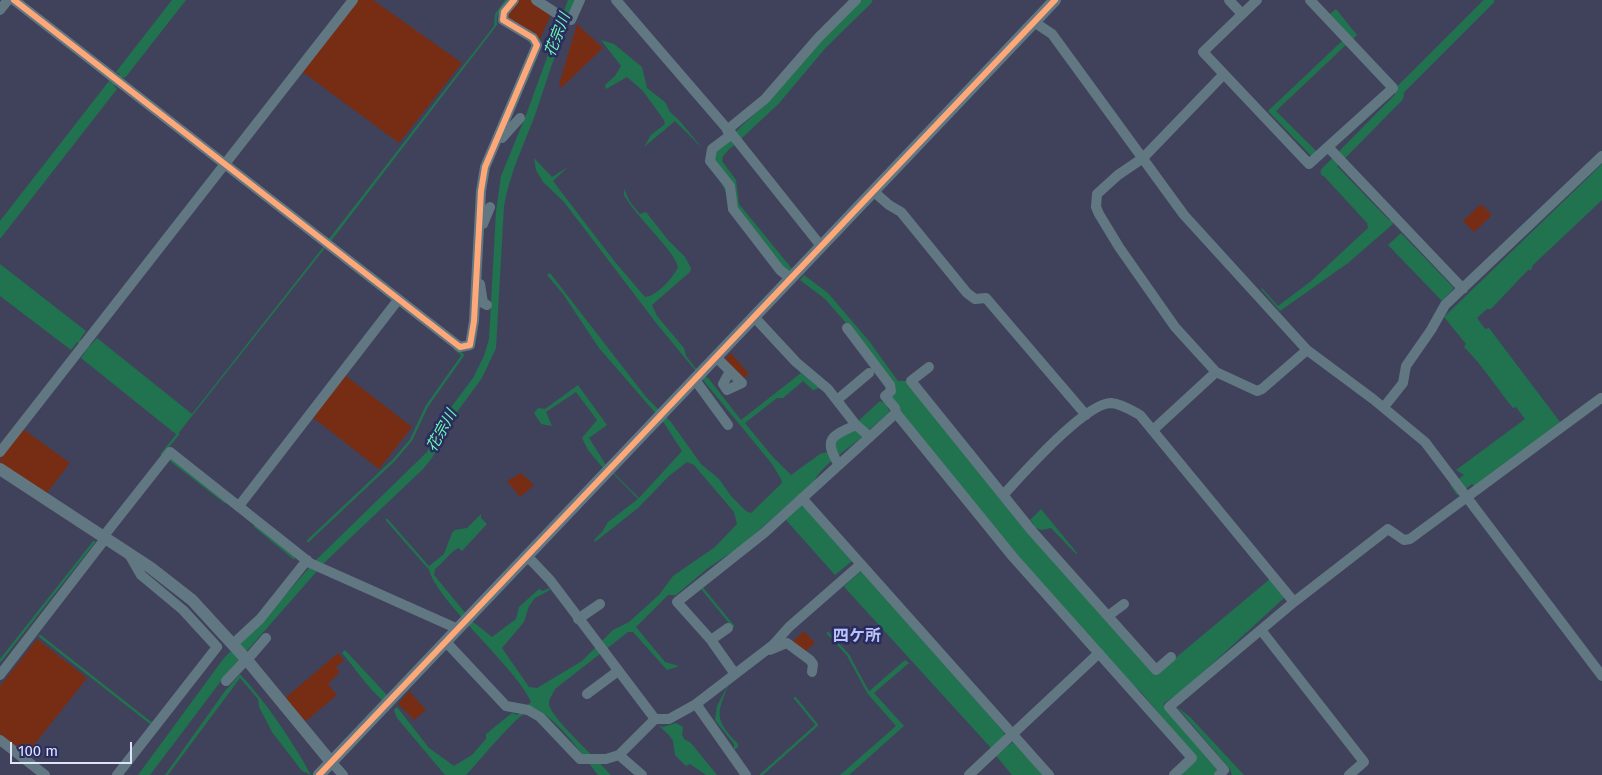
<!DOCTYPE html>
<html>
<head>
<meta charset="utf-8">
<style>
	body { margin:0 }
	#map { position:relative; width:1602px; height:775px; overflow:hidden; background:#40425c; font-family:"Fira Sans",sans-serif }
	canvas { display:block }
	.scale { position:absolute; left:10px; top:742px; width:122px; height:22px; box-sizing:border-box; border:2px solid #dfe2fb; border-top:0; padding-left:6px; font-size:15px; line-height:18px; white-space:nowrap; color:#dfe2fb; -webkit-text-stroke:4px #2a2c5d; paint-order:stroke }
</style>
</head>
<body>
<div id="map">
<canvas width="1602" height="775"></canvas>
<div class="scale">100 m</div>
</div>
<script>
const context = document.querySelector('canvas').getContext('2d');
context.lineJoin = 'round';
function fill(path, color) { context.fillStyle = color; context.fill(path, 'evenodd'); }
function trace(path, color, width, dash) { context.strokeStyle = color; context.lineWidth = width; context.lineCap = dash ? 'butt' : 'round'; context.setLineDash(dash || []); context.stroke(path); }
function label(font, color, halo, rows, align = 'center') {
  context.font = font + ' "Fira Sans","Noto Sans JP",sans-serif'; context.lineWidth = 5; context.setLineDash([]); context.textBaseline = 'middle'; context.strokeStyle = halo; context.fillStyle = color; for (const [text, x, y, turn = 0] of rows) {
    context.save(); context.translate(x, y); context.rotate((+turn || 0) * Math.PI / 180); context.textAlign = isNaN(turn) ? turn : align; if (halo) context.strokeText(text, 0, 0); context.fillText(text, 0, 0); context.restore();
  }
}
const green = new Path2D(`
	M356,0H373L462,63L399,143L301,71Z
	M518,0H531L551,14L538,44L506,19V13Z
	M577,24L603,48L561,88L559,84Z
	M1481,204L1492,215L1474,232L1463,221Z
	M731,353L749,374L742,379L723,361Z
	M345,375L412,427L379,469L312,417Z
	M23,429L70,463L46,494L0,464L1,455Z
	M521,473L534,485L520,497L507,481Z
	M804,631L815,643L803,653L791,643Z
	M37,639L87,678L26,755L0,734V686Z
	M338,653L344,661L336,667L340,672L328,684L337,695L305,722L285,698Z
	M409,691L426,710L414,720L398,704Z`);
const water = new Path2D(`
	M172,0H186L125,78L123,77L114,85L117,89L0,239V221L109,81L112,83L120,74L116,72Z
	M505,0H508L497,16V25L331,241L329,239L494,26L495,14Z
	M568,0H576C560,37 548,77 535,115C523,147 510,172 504,206L496,348L482,378L454,416L432,458L423,469L325,562L224,677L150,775H138L224,658L275,607L315,561L427,452L446,414L473,378L484,356L489,339L496,212L501,176L526,115Z
	M1336,9L1357,35L1352,40L1330,14Z
	M601,40L614,44L642,67L647,88L665,102L670,112L679,120L703,149L675,121L644,147L651,135L665,124L664,120L643,91L627,77L606,89L605,85L615,76L621,66Z
	M1342,41L1346,45L1276,111L1322,157L1317,162L1268,111Z
	M732,139L735,143L723,156L722,161L736,180L739,204L793,270L789,274C768,248 708,185 714,151Z
	M534,158L552,177L568,167L553,181L615,262L645,297C657,296 673,278 678,267C674,250 635,216 624,195V189L630,202L640,214L646,212L668,240L685,257L691,268L690,272L652,305L657,316L684,348L686,356L697,370L709,379L741,420L801,373L820,388L813,390L803,381L783,398H777L745,423L772,456L791,475L820,454L831,451L830,447L880,401L889,405L887,407L890,412L870,429H865L863,436C853,445 817,469 815,481L741,546L708,568L676,595H668L636,627L665,662L679,666L667,670L633,632H628L555,689C553,694 549,698 549,704C550,717 600,762 611,775H598C582,754 558,719 534,708C520,710 479,762 466,775H445L397,718L394,710L397,707L429,748L454,766L472,755L486,739V734L512,713L517,715L531,702C519,670 426,591 429,566L444,554L452,533L455,530L467,528L481,514V518L487,524L462,551L459,548C450,551 444,563 435,569L434,575L472,621L492,637L516,619L519,607L539,589L543,591L549,588L550,590L535,598L529,606L524,622L502,648L529,687L537,688L582,661L613,630L629,622L659,595L673,576L715,547L737,524L734,512L694,465L687,462L669,476L638,508L595,542L594,540L602,532L608,522L638,499L607,467L603,468L588,450L582,438L597,420L576,392L546,412L552,426L541,424L534,413L538,408L545,409L578,385L607,425L589,438L606,465L639,498L682,451L664,423L599,348L563,294L547,275L550,273L646,397L671,422L701,464L719,479L731,496L746,511L751,513L782,483L781,479L772,464L657,324L564,202L543,182L536,170Z
	M1334,163L1389,220L1392,218L1393,224L1348,263L1280,311L1261,289L1262,288L1278,306L1310,282L1368,228L1367,223L1322,174Z
	M1602,164V200L1533,265L1531,270H1528L1491,309H1487L1477,318L1485,329L1489,328L1560,422L1477,490L1472,484L1457,495L1450,485L1464,475L1456,470L1525,419L1516,407L1513,408C1496,387 1483,366 1464,347L1466,344L1444,317Z
	M1401,233L1454,288L1442,301L1388,245Z
	M324,246L325,248L177,435L81,358L87,349L77,342L71,350L0,296V264L86,331L80,339L89,347L97,338L192,414Z
	M804,275L828,293L869,341L898,381H906L1066,575L1155,675L1270,579L1285,597L1185,689L1163,704L1219,767L1215,775H1181L1196,758L1141,692L1126,679L1028,568L890,400L893,391L854,332L825,299L800,280Z
	M800,505H803L852,561L835,575L786,520Z
	M1041,509L1077,553L1076,554L1051,528L1042,530L1033,527L1034,524L1030,520Z
	M861,571L1004,732V737L991,748L847,590L844,586Z
	M345,650L386,694L387,697L382,700C367,687 355,668 342,653Z
	M905,660L909,663L874,693L904,726L849,775H840L896,726L867,693Z
	M240,674C268,705 291,739 311,775L302,771L272,732L259,707L258,699L240,678L168,775H165L225,691Z
	M729,683C718,712 712,718 738,744V747L734,750V744L715,720L717,706Z
	M1177,707L1190,717L1244,775H1232L1230,769Z
	M676,723L683,727L682,734L684,739L691,743L717,775H706L690,764L686,766L675,755L673,741L669,735L658,725L662,727Z
	M1013,742L1044,775H1012L997,757V754Z`);
const stream = new Path2D(`
	M164,455L162,454L178,434
	M168,458L225,502
	M387,520L429,568
	M255,526L294,558
	M308,541L394,460L411,440L427,406L463,355L455,349
	M701,587L733,626
	M828,633L848,655L868,692
	M40,636L152,724
	M0,661L94,542
	M761,775L817,725L795,698`);
const canal = new Path2D(`
	M730,143L775,101L822,45L868,0
	M1325,172L1399,97L1400,90L1490,0`);
const minor = new Path2D(`
	M14,0L460,347L470,345L474,321L481,191L485,167L537,45L533,38L503,20L504,12L514,0
	M536,0L559,15L571,20L580,0
	M616,0L735,138L821,246
	M1229,0L1242,14
	M1257,0L1203,52L1309,164L1393,88L1310,0
	M0,10L8,0
	M1034,22L1052,34L1184,215L1307,350L1373,399L1425,442L1602,676
	M1224,74L1143,158L1118,175L1097,194L1096,207L1099,214L1119,247L1175,327L1216,372L1257,391L1262,389L1307,350
	M727,130L765,99L818,38L856,0
	M732,134L712,149L710,161L730,186L733,209L780,270L790,278
	M502,138L520,118
	M1328,147L1463,289
	M873,191L889,205L901,212L967,293L975,299L986,298L1086,415
	M483,224L490,207
	M480,284L483,303L487,305
	M757,320L796,362L828,389L856,425L870,437
	M847,328L890,385L891,391L885,396L895,408L896,413L1013,557L1192,758L1174,775
	M716,358L720,361L742,383L727,390L723,384L730,371
	M929,367L911,381L1032,531L1156,670L1171,657
	M698,384L728,425
	M837,400L869,373
	M1384,407L1403,383L1406,366L1431,330L1445,305L1602,156
	M1153,430L1216,372
	M0,452L353,0
	M839,465C823,439 831,436 856,425
	M1004,494C1023,474 1085,403 1111,403C1122,404 1131,410 1140,415L1294,602
	M802,498L1049,775
	M239,506L398,300
	M103,537L170,452L310,563L458,629
	M524,559L531,560L550,580L655,719
	M1108,616L1124,604
	M578,619L600,604
	M1261,630L1364,762L1349,775
	M711,640L728,628
	M446,642L506,706L528,710L540,717L580,759H606L619,755L655,719H669L696,704L746,775
	M233,644L260,619L307,560
	M770,650L787,643L810,660L813,664L812,672
	M247,660L266,638
	M735,674L711,640L677,602L764,533L896,413
	M0,675L105,539
	M226,681L242,664
	M587,694L618,671
	M696,704L773,645L789,627L861,564
	M0,740L45,775
	M619,755L642,775
	M335,766L343,775
	M117,775L217,647L183,610L141,575L129,554
	M969,775L1099,653
	M1219,775L1224,770L1169,707L1294,602L1388,529L1404,540L1410,539L1601,398`);
const tertiary = new Path2D(`
	M0,469L151,568L192,600L247,660L331,762
	M319,775L1055,0`);
const cycleway = new Path2D(`
	M14,0L460,347L470,345L474,321L481,191L485,167L537,45L533,38L503,20L504,12L514,0
	M319,775L1055,0`);
const waterNames = [
	["花宗川",558,35,-69],
	["花宗川",442,431,-61]
];
const quarterNames = [
	["四ケ所",857,637]
];
fill(green, '#772d14');
fill(water, '#21724f');
trace(stream, '#21724f', 2.5);
trace(canal, '#21724f', 9);
trace(minor, '#617883', 10);
trace(tertiary, '#617883', 12);
trace(cycleway, '#fea87a', 6);
label('italic 15px', '#6dfcb4', '#2a2c5d', waterNames);
label('bold 16px', '#bac2fe', '#2a2c5d', quarterNames);
</script>
</body>
</html>
